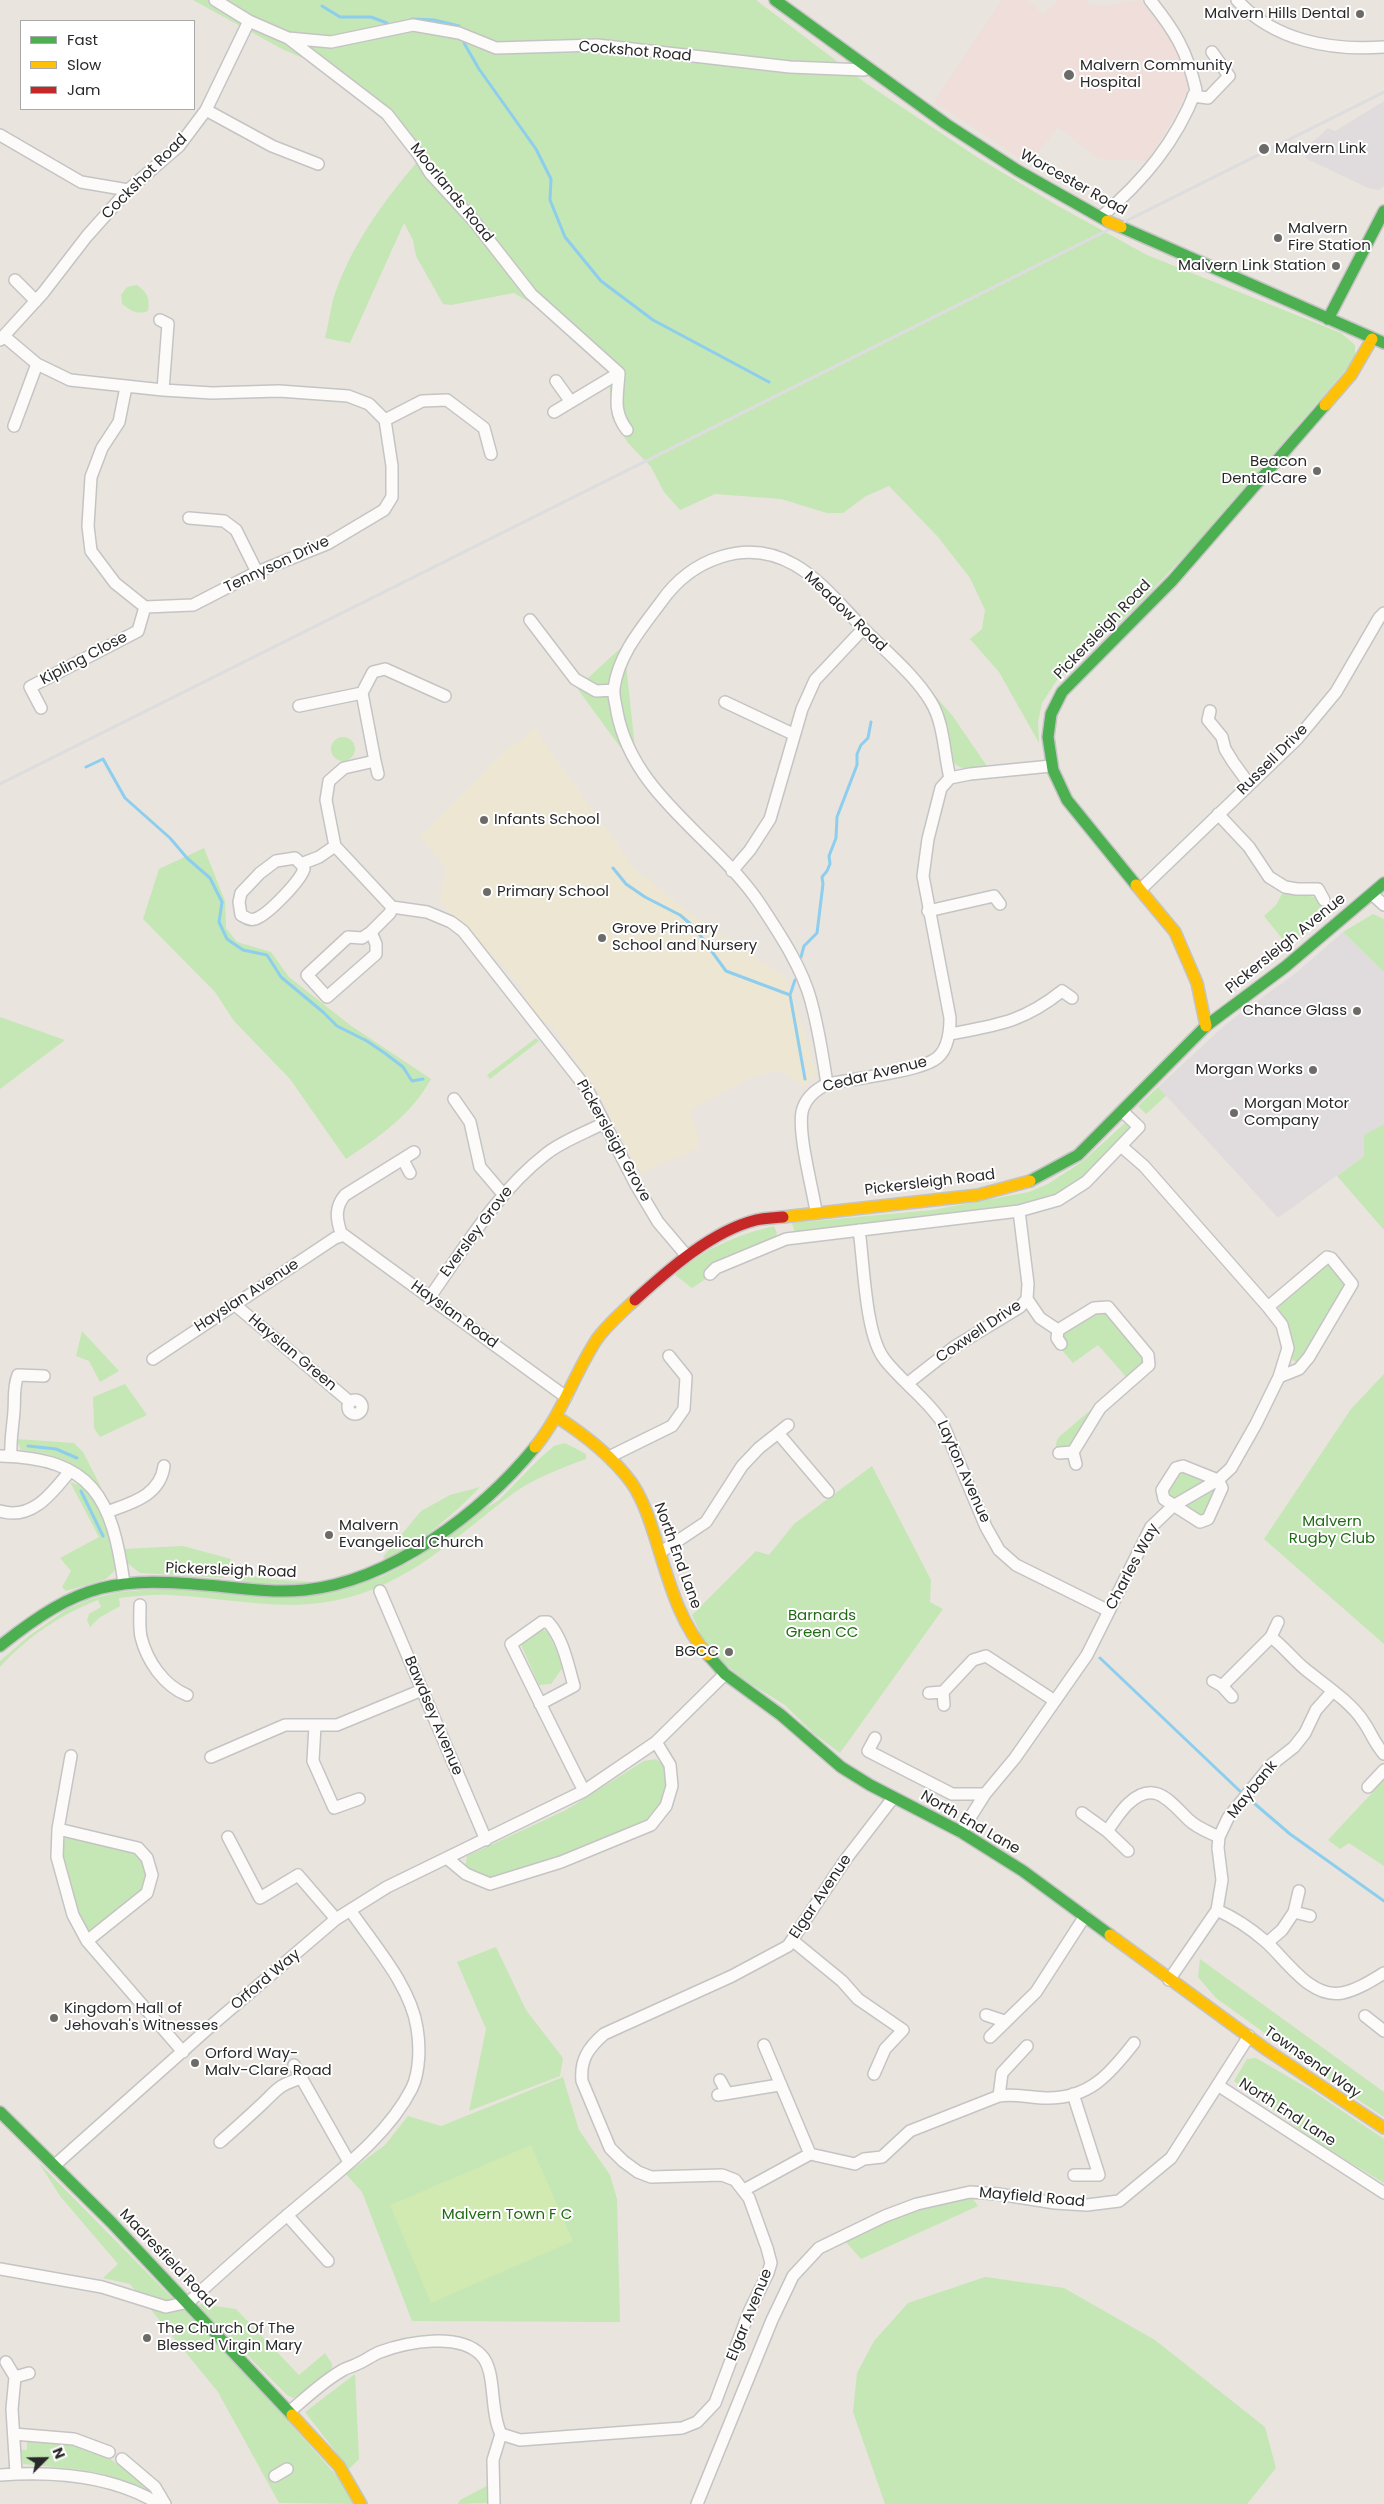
<!DOCTYPE html>
<html>
<head>
<meta charset="utf-8">
<style>
	body { margin:0 }
	#map { position:relative; width:1384px; height:2504px; overflow:hidden; background:#e9e5de; font-family:Poppins,sans-serif }
	canvas { display:block }
	.legend { position:absolute; left:20px; top:20px; width:175px; height:90px; box-sizing:border-box; background:#fff; border:1px solid #a9a9a9; margin:0; padding:6px 9px; list-style:none; font-size:15px; color:#292929 }
	.legend li { display:flex; align-items:center; gap:10px; height:25px }
	.legend b { width:25px; border:1px solid #a9a9a9 }
	.north { position:absolute; left:20px; top:2434px; width:50px; height:50px; -webkit-text-stroke:4px #fff; paint-order:stroke; rotate:67deg; font-size:14px; font-weight:700; line-height:20px; text-align:center; color:#292929 }
	.north::after { content:''; display:block; margin:auto; width:18px; height:22px; background:#292929; clip-path:polygon(50% 0,100% 100%,50% 72%,0 100%) }
</style>
</head>
<body>
<div id="map">
<canvas width="1384" height="2504"></canvas>
<ul class="legend">
<li><b style="height:6px;background:#4caf50"></b>Fast</li>
<li><b style="height:6px;background:#ffc107"></b>Slow</li>
<li><b style="height:6px;background:#c62828"></b>Jam</li>
</ul>
<div class="north">N</div>
</div>
<script>
const context = document.querySelector('canvas').getContext('2d');
context.lineJoin = 'round';
function fill(path, color) { context.fillStyle = color; context.fill(path, 'evenodd'); }
function trace(path, color, width, dash) { context.strokeStyle = color; context.lineWidth = width; context.lineCap = dash ? 'butt' : 'round'; context.setLineDash(dash || []); context.stroke(path); }
function label(font, color, halo, rows, align = 'center') {
  context.font = font + ' Poppins,sans-serif'; context.lineWidth = 4; context.setLineDash([]); context.textBaseline = 'middle'; context.strokeStyle = halo; context.fillStyle = color; for (const [text, x, y, turn = 0] of rows) {
    context.save(); context.translate(x, y); context.rotate((+turn || 0) * Math.PI / 180); context.textAlign = isNaN(turn) ? turn : align; if (halo) context.strokeText(text, 0, 0); context.fillText(text, 0, 0); context.restore();
  }
}
const industrial = new Path2D(`
	M1384,101V186L1379,190L1368,188L1305,158L1307,147L1328,128L1335,131Z
	M1343,932L1384,972V1124L1365,1135L1364,1156L1278,1218L1158,1087L1226,1024L1297,972Z`);
const education = new Path2D(`
	M534,728L634,868L679,905L787,979L817,1073L805,1087L781,1070L753,1076L690,1110L698,1138V1148L640,1173L601,1098L553,1027L532,1012L523,990L502,964L494,958L467,925L449,912L439,901L447,869L420,836L509,746L522,741Z`);
const medical = new Path2D(`
	M1002,0H1027L1043,14L1059,0H1086L1090,5H1109L1140,0L1169,35L1182,62L1189,88L1170,124L1147,161L1099,159L1058,127L1029,164L934,102Z`);
const green = new Path2D(`
	M193,0H756L867,84L980,159L1058,206L1147,255L1341,333L1355,345V359L1189,551L1138,605L1057,680L1042,703L1038,722L1039,743L999,672L970,639L982,629L985,610L970,578L938,537L889,486L866,496L843,513H827L781,499L715,494L680,510L664,492L651,467L628,443L612,418L608,367L539,308L514,293L451,305L443,304L416,256L413,240L404,223L350,343L325,338C328,325 330,313 333,300C349,248 384,200 419,160L433,181L436,171L419,147L330,70L282,49Z
	M137,285C148,293 150,299 148,311C136,315 132,311 122,304L121,295L127,287Z
	M625,644L610,701L613,723L631,762L577,688Z
	M626,664L635,748C622,720 614,694 626,664Z
	M928,688L952,715L989,769C974,769 960,773 950,758Z
	M331 749a12 12 0 1 1 24 0a12 12 0 1 1-24 0Z
	M204,848L225,901L226,928L237,942L271,952L289,977L350,1025L431,1079C412,1114 379,1137 346,1159L290,1079L234,1021L215,992L143,919L159,869Z
	M1286,893L1316,897L1326,913L1288,946L1264,916L1276,905L1282,894Z
	M1373,914L1384,919V972L1343,932Z
	M0,1017L65,1040L0,1089Z
	M536,1038L539,1041L490,1079L487,1075Z
	M1158,1087L1166,1096L1146,1114L1138,1106Z
	M1126,1122L1130,1123L1131,1130L1089,1175L1061,1193L1021,1207L795,1234L792,1223L933,1210L1029,1192L1048,1184L1083,1161Z
	M1384,1124V1230L1337,1176L1364,1156V1135Z
	M774,1226L777,1233L775,1238L709,1267L712,1275L692,1288L675,1275C701,1250 739,1234 774,1226Z
	M1327,1261L1347,1283L1301,1360L1297,1363L1291,1358V1352L1278,1306Z
	M1103,1308L1144,1359L1143,1364L1127,1378L1098,1345L1073,1363L1060,1348L1062,1334Z
	M82,1331L119,1371L100,1382L89,1361L76,1356Z
	M1384,1374V1644L1264,1539L1351,1409Z
	M125,1384L147,1415L100,1437L94,1428L93,1397Z
	M1100,1402L1070,1447L1055,1450L1057,1440L1060,1436Z
	M16,1439L74,1443L83,1452L102,1489L72,1464L47,1454L21,1450Z
	M565,1443L586,1454V1459C561,1468 532,1479 511,1495C463,1531 421,1573 363,1593C296,1616 239,1599 172,1595C154,1594 136,1596 119,1598L120,1606L99,1618L90,1627L87,1620L89,1614L101,1607L98,1600C61,1614 27,1637 0,1667V1661L29,1636L67,1609L91,1599L119,1592L157,1589L342,1590L383,1576L415,1559L476,1513L498,1501L538,1460L554,1446Z
	M872,1466L931,1580L930,1602L943,1609L840,1753L813,1733L785,1705L746,1681L721,1661L704,1642L692,1615L756,1551L769,1555L794,1524Z
	M1181,1469L1204,1482L1172,1501L1167,1492Z
	M70,1482C75,1484 81,1485 85,1488C105,1505 115,1545 115,1570L106,1579L66,1591L62,1587L71,1571L60,1558L99,1537Z
	M1218,1486L1204,1517L1202,1518L1183,1505Z
	M480,1487C453,1515 422,1542 386,1559L383,1557L421,1511L450,1495Z
	M183,1546L231,1559L225,1578L140,1573L127,1563L123,1549Z
	M241,1574L276,1580L316,1582L275,1587L238,1582Z
	M542,1628L548,1633L564,1666L551,1684L539,1685L522,1647V1642Z
	M656,1759L666,1768L665,1786L660,1804L648,1819L631,1830L609,1836L530,1868L490,1880L465,1867L467,1856L566,1810L644,1761Z
	M1384,1780V1866L1349,1843L1340,1849L1328,1840Z
	M67,1837L122,1847L142,1859L148,1874L145,1888L95,1930L89,1931C73,1920 64,1867 61,1847L63,1840Z
	M496,1947L526,2010L563,2058L560,2076L469,2111L486,2029L457,1962Z
	M1200,1959L1384,2092V2117L1351,2095L1216,1998L1198,1977Z
	M1256,2058L1311,2090L1384,2139V2183L1321,2145L1234,2081L1247,2059Z
	M563,2077L579,2130L610,2175L617,2199L620,2322L412,2321L362,2192L346,2174L385,2145L408,2116L441,2126Z
	M39,2163L236,2363L353,2494L356,2504L279,2503L218,2392L130,2284L103,2278L118,2264L60,2196Z
	M972,2198L978,2206L861,2259L845,2241L909,2212L942,2202Z
	M985,2277L1064,2288L1155,2340L1265,2427L1276,2468L1247,2504H885L853,2412L857,2373L874,2341L908,2303Z
	M201,2304L236,2309L299,2375L325,2353L332,2364V2368L299,2396L293,2398L287,2395L198,2306Z
	M355,2374L359,2459L349,2469L305,2412Z
	M27,2439C89,2440 107,2453 153,2492L108,2475L76,2469L23,2464L21,2450H27Z
	M487,2486V2503L458,2504L460,2500Z`);
const pitch = new Path2D(`
	M531,2145L573,2241L431,2303L390,2205Z`);
const stream = new Path2D(`
	M322,6L340,17H371L387,23
	M412,19L434,20L459,26
	M464,43L479,69L536,149L551,179L550,200L565,237L601,281L653,320L769,382
	M86,767L103,759L125,798L170,838L187,858L210,878L222,902L219,922L227,939L243,950L267,955L281,977L323,1012L337,1026L367,1041L386,1054L403,1067L412,1081L423,1079
	M613,868L626,884L645,897L680,915L694,927L726,971L790,995
	M801,957L804,946L817,933L823,884L822,877L827,871L830,864L829,856L836,838L837,817L857,765V754L861,745L868,738L871,722
	M795,980L790,995L805,1079
	M28,1446L56,1449L77,1458
	M81,1491L103,1536
	M1100,1658L1243,1794
	M1248,1798L1290,1834L1384,1901`);
const street = new Path2D(`
	M215,0L249,21L288,38L387,114L419,155L430,173L474,221L531,294L619,373C618,395 612,411 627,430
	M1237,0C1274,41 1332,51 1384,47
	M288,38L331,42L413,25L459,33L496,48L597,45L790,67L864,70
	M1193,96L1208,98L1229,76L1212,52
	M206,110L272,146L318,164
	M0,135L81,182L128,190
	M1101,217C1143,181 1176,142 1196,90C1187,51 1175,31 1150,0
	M15,280L36,301
	M160,320L168,324L163,390
	M5,337L37,364L70,380L163,390L212,393L279,391L348,396L369,404L385,420L392,466V497L384,510L327,544L257,572L193,605L145,607L115,583L91,551L88,526L91,477L102,448L119,422L126,387
	M0,340L43,293L87,236L128,190L179,146L206,110L249,21
	M556,381L571,402
	M554,412L619,373
	M385,420L422,401L447,400L484,428L491,454
	M14,426L37,364
	M189,518L224,521L236,530L257,572
	M530,620L575,679L596,691L614,690
	M445,696L385,669L373,672L362,693L375,761L344,768L329,781L326,800L335,846L392,907L427,912L451,922L463,931L587,1089L636,1185L658,1222L686,1255
	M725,702L793,734
	M299,706L362,693
	M41,708L30,687L138,631L145,607
	M1210,711L1208,720L1222,737L1225,749L1233,762L1249,784
	M375,761L378,774
	M1218,814L1249,847L1269,877L1285,887L1297,889H1318L1324,900
	M301,864L304,869C300,881 268,915 255,919C250,921 245,917 241,915L239,902L241,893L260,873L276,861L295,858L301,864L319,857L335,846
	M732,871L750,850L770,819L802,709L815,680L863,629
	M1141,889L1297,739L1336,692L1379,618L1384,613
	M1372,894L1384,905
	M928,911L994,896L1000,904
	M371,932L362,938L348,937L307,975L327,997L376,954V944L371,932L390,913L392,907
	M950,1034C998,1025 1023,1022 1062,991L1072,998
	M827,1084C823,1057 818,1027 811,1001C802,967 779,933 760,904C716,838 633,796 617,712C616,704 613,696 614,688C619,654 641,629 661,602C691,559 746,537 795,565C821,580 843,608 864,629C886,652 914,674 931,702C944,723 944,754 950,778
	M454,1099L470,1122L480,1167L503,1194
	M414,1152L345,1195C335,1207 336,1218 341,1233L566,1397
	M403,1160L410,1173
	M816,1211C812,1186 798,1135 802,1112C805,1098 815,1090 827,1084C853,1079 914,1072 934,1060C948,1052 950,1032 950,1018L923,876L928,839L941,788L950,778L970,774L1051,766
	M859,1230C864,1263 865,1336 885,1360C902,1382 926,1398 942,1422L986,1527L999,1550L1016,1565L1109,1611
	M710,1274L716,1268L786,1239L1019,1211L1058,1200L1086,1182L1139,1127L1122,1111
	M430,1297C465,1247 497,1192 546,1154C562,1141 585,1133 604,1123
	M1027,1299L1040,1318L1058,1330L1094,1308L1108,1307L1148,1355L1149,1365L1100,1408L1073,1452L1059,1453
	M234,1304L350,1402
	M1268,1307L1327,1257L1331,1258L1352,1284L1309,1357L1299,1369L1279,1377
	M1058,1330L1057,1338L1061,1344
	M153,1359L335,1238L344,1235
	M908,1383L954,1347L1020,1307L1027,1299L1028,1284L1019,1211
	M348 1407a7 7 0 1 1 14 0a7 7 0 1 1-14 0Z
	M778,1433L788,1425
	M1073,1452L1076,1464
	M0,1456C93,1458 112,1498 124,1583
	M11,1456C10,1440 13,1426 14,1411C15,1399 13,1387 18,1375L44,1376
	M609,1457L672,1426L684,1409L686,1377L669,1356
	M1183,1466L1218,1480L1222,1488L1208,1519L1200,1522L1164,1499L1162,1490L1176,1468Z
	M0,1511C32,1521 52,1493 70,1471
	M107,1512C131,1503 160,1496 164,1466
	M661,1552L706,1522L742,1466L759,1448L778,1433L828,1492
	M380,1591L486,1840
	M140,1605C140,1615 139,1627 141,1637C147,1661 164,1686 187,1695
	M1271,1637L1278,1622
	M1213,1681L1222,1686L1271,1637C1284,1647 1293,1659 1305,1669C1322,1683 1351,1702 1363,1721C1371,1732 1374,1743 1384,1754
	M1222,1686L1232,1697
	M943,1692L944,1705
	M929,1693L943,1692L973,1660L986,1656L1055,1701
	M540,1704L574,1686C568,1665 563,1638 548,1622H542L511,1644C535,1693 559,1742 584,1791
	M315,1726L313,1761L334,1808L359,1799
	M875,1738L868,1751L952,1794H985
	M71,1756L58,1829L57,1857L73,1915L87,1941L183,2052
	M211,1757L285,1725H337L422,1690
	M1368,1787L1384,1770
	M1082,1813L1107,1831C1114,1822 1120,1811 1129,1803C1155,1779 1170,1802 1189,1820C1197,1828 1209,1832 1219,1837
	M58,1829L138,1848L147,1858L152,1875L147,1893L87,1941
	M1107,1831L1128,1851
	M961,1832L985,1794L1015,1758L1087,1655L1151,1527L1173,1506L1218,1480L1231,1468L1256,1424L1279,1377L1288,1348L1282,1325L1268,1307L1144,1166L1121,1146
	M228,1837L260,1898L298,1875L336,1919
	M448,1859L466,1874L490,1884L561,1862L651,1825L666,1806L672,1786L670,1765L656,1742
	M1217,1910C1235,1918 1250,1928 1265,1941C1286,1959 1310,1999 1342,1993C1357,1990 1371,1981 1384,1973
	M1294,1912L1310,1916
	M792,1940L842,1981L858,1999L903,2030L885,2049L874,2074
	M1267,1943L1282,1930L1294,1912L1299,1891
	M1169,1980L1217,1910L1222,1880L1218,1848L1219,1837L1228,1818L1271,1765L1294,1747L1305,1733L1316,1710L1332,1692
	M986,2015L1004,2021
	M1365,2016L1384,2031
	M990,2037L1036,1992L1085,1916
	M764,2045L810,2154
	M294,2065L349,2162
	M720,2080L727,2093
	M1219,2086L1384,2193
	M1073,2094L1099,2175H1074
	M718,2095L779,2085
	M999,2096C1013,2093 1031,2098 1046,2098C1089,2099 1110,2074 1134,2043
	M220,2142C234,2130 247,2118 261,2105C278,2089 278,2085 302,2078
	M55,2165L212,2025L336,1919L387,1887L584,1791L656,1742L725,1674
	M744,2190L810,2154L855,2164L864,2159L882,2157L910,2131L999,2096L1002,2073L1027,2046
	M287,2215L328,2261
	M0,2269L102,2287L166,2307L189,2302C224,2270 260,2238 297,2207C338,2172 387,2137 412,2088C420,2071 420,2045 417,2028C411,1986 373,1944 350,1910
	M6,2362L15,2377L12,2409L16,2473
	M15,2377L29,2373
	M289,2412C306,2398 323,2381 343,2370C347,2367 352,2367 357,2364C365,2361 372,2355 380,2352C407,2342 459,2332 481,2355C497,2371 489,2410 501,2434L520,2440L682,2428L697,2422L715,2403L749,2312L768,2273L771,2263L767,2248L749,2198L735,2180L722,2175L651,2177L638,2172L623,2161L610,2148L582,2081C580,2060 588,2048 604,2034L732,1976L788,1946L846,1859L893,1798
	M14,2434L74,2439L109,2452
	M122,2459L155,2487L165,2504
	M0,2475C54,2471 112,2475 159,2504
	M275,2476L287,2469
	M494,2504L493,2460L501,2434
	M697,2504L772,2320L793,2276L819,2248L885,2216L917,2204L970,2192L998,2194L1055,2203L1087,2205L1119,2201L1171,2158L1249,2036`);
const fast = new Path2D(`
	M775,0L946,124L1017,170L1107,221
	M1121,227L1384,343
	M1328,319L1384,211
	M1136,885L1067,800L1053,770L1048,737L1051,714L1062,692L1172,581L1325,405
	M1030,1181L1078,1155L1206,1026L1285,967L1384,883
	M0,1646C80,1582 116,1576 218,1586C246,1589 276,1593 305,1590C391,1581 481,1513 535,1447
	M708,1655L725,1674L781,1715L841,1767L870,1785L961,1832L1023,1871L1110,1935
	M0,2112L111,2222L292,2415`);
const slow = new Path2D(`
	M1325,405L1351,375L1372,339
	M1136,885L1175,932L1197,983L1206,1026
	M783,1217L978,1195L1030,1181
	M557,1417C585,1435 611,1455 631,1482C641,1496 648,1515 653,1531C667,1573 677,1621 708,1655
	M535,1447C562,1414 574,1374 597,1339C608,1324 622,1312 635,1300
	M1110,1935L1267,2050L1384,2128
	M292,2415L339,2466L361,2504`);
const jam = new Path2D(`
	M635,1300C668,1270 712,1231 756,1220C765,1218 774,1218 783,1217`);
const rail = new Path2D(`
	M0,784L1384,92`);
const slowBridge = new Path2D(`
	M1107,221L1121,227`);
const markers = [
	[1360,14,5,"#6c6b68"],
	[1069,75,6,"#6c6b68"],
	[1264,149,6,"#6c6b68"],
	[1278,238,5,"#6c6b68"],
	[1336,266,5,"#6c6b68"],
	[1317,471,5,"#6c6b68"],
	[484,820,5,"#6c6b68"],
	[487,892,5,"#6c6b68"],
	[602,938,5,"#6c6b68"],
	[1357,1011,5,"#6c6b68"],
	[1313,1070,5,"#6c6b68"],
	[1234,1113,5,"#6c6b68"],
	[329,1535,5,"#6c6b68"],
	[729,1652,5,"#6c6b68"],
	[54,2018,5,"#6c6b68"],
	[195,2063,5,"#6c6b68"],
	[147,2338,5,"#6c6b68"]
];
const poiNames = [
	["Malvern Hills Dental",1350,14,"right"],
	["Malvern Community",1080,66],
	["Hospital",1080,83],
	["Malvern Link",1275,149],
	["Malvern",1288,229],
	["Fire Station",1288,246],
	["Malvern Link Station",1326,266,"right"],
	["Beacon",1307,462,"right"],
	["DentalCare",1307,479,"right"],
	["Infants School",494,820],
	["Primary School",497,892],
	["Grove Primary",612,929],
	["School and Nursery",612,946],
	["Chance Glass",1347,1011,"right"],
	["Morgan Works",1303,1070,"right"],
	["Morgan Motor",1244,1104],
	["Company",1244,1121],
	["Malvern",339,1526],
	["Evangelical Church",339,1543],
	["BGCC",719,1652,"right"],
	["Kingdom Hall of",64,2009],
	["Jehovah's Witnesses",64,2026],
	["Orford Way-",205,2054],
	["Malv-Clare Road",205,2071],
	["The Church Of The",157,2329],
	["Blessed Virgin Mary",157,2346]
];
const streetNames = [
	["Cockshot Road",635,52,5],
	["Cockshot Road",145,177,-45],
	["Worcester Road",1073,183,29],
	["Moorlands Road",451,193,51],
	["Tennyson Drive",277,565,-25],
	["Meadow Road",845,612,44],
	["Pickersleigh Road",1103,630,-46],
	["Kipling Close",84,659,-28],
	["Russell Drive",1273,760,-45],
	["Pickersleigh Avenue",1286,944,-39],
	["Cedar Avenue",875,1075,-14],
	["Pickersleigh Grove",613,1141,61],
	["Pickersleigh Road",930,1183,-7],
	["Eversley Grove",477,1232,-53],
	["Hayslan Avenue",247,1296,-33],
	["Hayslan Road",454,1315,36],
	["Coxwell Drive",979,1332,-34],
	["Hayslan Green",292,1353,40],
	["Layton Avenue",963,1472,66],
	["North End Lane",677,1556,70],
	["Charles Way",1133,1567,-62],
	["Pickersleigh Road",231,1571,2],
	["Bawdsey Avenue",433,1716,67],
	["Maybank",1253,1790,-51],
	["North End Lane",970,1823,30],
	["Elgar Avenue",821,1897,-56],
	["Orford Way",266,1980,-40],
	["Townsend Way",1312,2063,35],
	["North End Lane",1287,2113,33],
	["Mayfield Road",1032,2198,5],
	["Madresfield Road",167,2259,46],
	["Elgar Avenue",750,2315,-68]
];
const parkNames = [
	["Malvern",1332,1522],
	["Rugby Club",1332,1539],
	["Barnards",822,1616],
	["Green CC",822,1633],
	["Malvern Town F C",507,2215]
];
fill(industrial, '#e0dcdd');
fill(education, '#ede6d2');
fill(medical, '#efdeda');
fill(green, '#c5e6b5');
fill(pitch, '#d1eab2');
trace(stream, '#8dceef', 3);
trace(street, '#c5c4c4', 14);
trace(fast, '#c5c4c4', 14);
trace(slow, '#c5c4c4', 14);
trace(jam, '#c5c4c4', 14);
trace(street, '#fcfbfa', 11);
trace(fast, '#4caf50', 11);
trace(slow, '#ffc107', 11);
trace(jam, '#c62828', 11);
trace(rail, '#dddcde', 3);
trace(slowBridge, '#c4c3c0', 14, []);
trace(slowBridge, '#ffc107', 11);
for (const [x, y, r, color] of markers) { const dot = new Path2D(); dot.arc(x, y, r, 0, 2 * Math.PI); context.fillStyle = color; context.fill(dot); trace(dot, '#fff', 2); }
label('15px', '#292929', '#fff', poiNames, 'left');
label('15px', '#292929', '#fff', streetNames);
label('15px', '#206b15', '#fff', parkNames);
</script>
</body>
</html>
